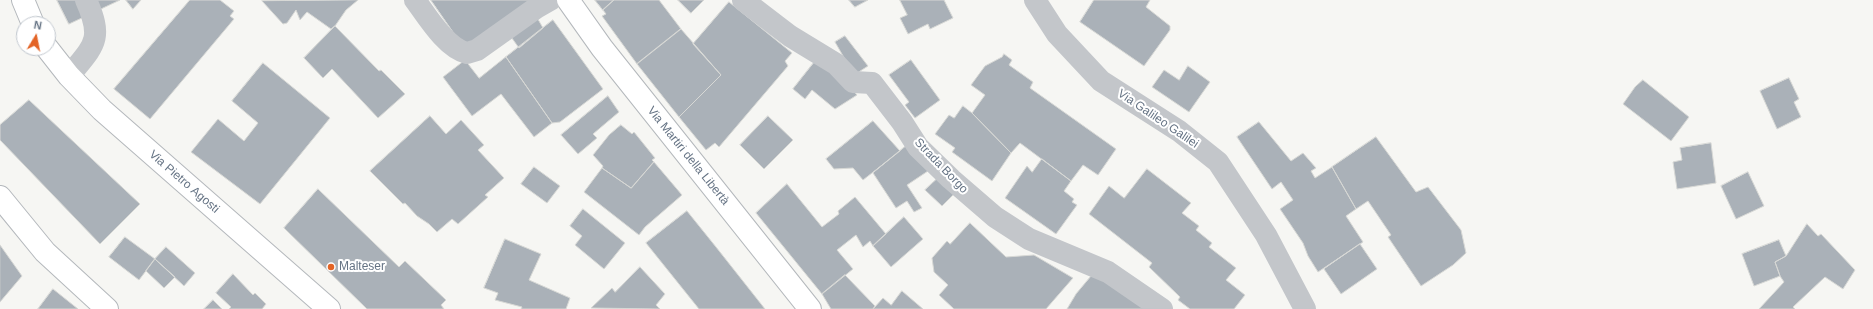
<!DOCTYPE html>
<html>
<head>
<meta charset="utf-8">
<style>
	body { margin:0 }
	#map { position:relative; width:1873px; height:309px; overflow:hidden; background:#f6f6f3; font-family:Helvetica,sans-serif }
	canvas { display:block }
	.north { position:absolute; left:16px; top:16px; width:40px; height:40px; box-sizing:border-box; background:#fff; border:1px solid #c1c7ce; border-radius:50%; rotate:10deg; font-size:11px; font-weight:700; line-height:16px; text-align:center; color:#657384 }
	.north::after { content:''; display:block; margin:auto; width:14px; height:18px; background:#e36426; clip-path:polygon(50% 0,100% 100%,50% 72%,0 100%) }
</style>
</head>
<body>
<div id="map">
<canvas width="1873" height="309"></canvas>
<div class="north">N</div>
</div>
<script>
const context = document.querySelector('canvas').getContext('2d');
context.lineJoin = 'round';
function fill(path, color) { context.fillStyle = color; context.fill(path, 'evenodd'); }
function trace(path, color, width, dash) { context.strokeStyle = color; context.lineWidth = width; context.lineCap = dash ? 'butt' : 'round'; context.setLineDash(dash || []); context.stroke(path); }
function label(font, color, halo, rows, align = 'center') {
  context.font = font + ' Helvetica,sans-serif'; context.lineWidth = 4; context.setLineDash([]); context.textBaseline = 'middle'; context.strokeStyle = halo; context.fillStyle = color; for (const [text, x, y, turn = 0] of rows) {
    context.save(); context.translate(x, y); context.rotate((+turn || 0) * Math.PI / 180); context.textAlign = isNaN(turn) ? turn : align; if (halo) context.strokeText(text, 0, 0); context.fillText(text, 0, 0); context.restore();
  }
}
const building = new Path2D(`
	M57,0H120L69,24Z
	M126,0H141L133,9Z
	M190,0H220L234,11L230,16L234,19L150,119L114,89Z
	M358,0L346,10L335,26L331,29L307,12L300,20L296,10L287,23L283,24L262,1Z
	M431,0H532L465,49Z
	M595,0H614L603,10Z
	M614,0H659L681,29L637,64L602,16L606,14L603,10Z
	M678,0H704L691,13Z
	M849,0H868L855,7Z
	M900,0H944L953,18L930,29L928,24L908,34L900,18L907,15Z
	M1094,0H1150L1146,7L1170,26V30L1144,66L1080,22Z
	M729,2L792,53L785,61L788,66L719,147L715,143L706,150L679,117L721,75L693,44Z
	M535,14L543,28L519,48L509,34Z
	M553,20L603,89L560,122L552,123L506,57Z
	M335,26L379,71L381,70L405,94L378,118L332,69L323,78L304,58Z
	M681,29L721,75L679,117L637,64Z
	M845,36L868,66L854,75L835,42Z
	M1004,54L1012,60L1009,65L1033,82L1030,88L1116,149L1098,175L1083,165L1071,181L1020,143L1011,153L972,113L985,95L971,85L985,66L1002,57Z
	M506,57L552,123L534,137L501,94L472,116L443,77L465,60L479,78Z
	M816,60L849,86L857,95L835,109L812,90L805,99L793,89Z
	M911,60L940,100L915,118L905,105L909,102L889,75Z
	M263,63L330,118L260,204L191,152L218,119L244,141L258,123L232,101Z
	M1188,66L1210,82L1189,112L1152,87L1164,70L1179,80Z
	M1789,78L1799,99L1794,102L1801,117L1777,129L1760,91Z
	M1643,80L1689,117L1671,141L1623,104L1635,87Z
	M608,96L619,112L593,134L597,138L578,154L561,135Z
	M29,100L140,204L100,244L0,140V125Z
	M963,106L972,113L1011,153L992,181L952,152L955,148L935,134L949,115L954,118Z
	M430,116L446,134L461,120L484,145L478,150L504,178L485,195L488,197L458,224L452,219L437,232L429,224L417,216L405,203L403,204L370,171Z
	M768,116L793,140L764,169L740,145Z
	M873,121L900,151L863,180L853,168L834,169L826,159Z
	M1259,122L1291,161L1303,153L1316,168L1311,171L1315,178L1332,167L1356,209L1346,216L1363,242L1318,272L1308,256L1303,243L1280,209L1293,200L1281,182L1272,189L1237,137Z
	M621,125L632,134L634,132L655,158L652,160L654,162L631,188L602,168L603,166L593,155L609,135Z
	M1376,137L1416,192L1428,187L1461,230L1466,253L1453,265L1421,286L1388,237L1391,235L1368,201L1356,209L1332,167Z
	M1711,143L1716,183L1677,189L1673,162L1682,160L1680,148Z
	M906,146L928,171L907,185L922,208L914,212L907,201L896,208L873,173Z
	M1042,159L1071,181L1064,191L1074,199L1072,202L1077,205L1056,234L1005,198L1027,166L1032,172Z
	M654,162L682,195L645,227L639,235L584,192L602,168L631,188Z
	M534,167L560,186L547,203L521,184Z
	M1147,169L1191,203L1182,213L1199,226L1196,230L1212,243L1209,247L1236,268L1226,280L1245,295L1234,309H1190L1178,300L1180,297L1149,267L1152,263L1089,214L1109,186L1124,198Z
	M1748,172L1764,206L1736,219L1721,186Z
	M939,177L955,193L942,206L925,190Z
	M787,184L822,227L839,214L838,211L855,197L886,234L873,246L870,241L863,247L856,235L837,250L853,269L822,294L756,213Z
	M318,189L399,267L405,261L446,300L441,305L444,309H367L284,228Z
	M583,209L625,243L604,269L575,245L582,236L570,226Z
	M687,211L716,247L765,309H699L646,243Z
	M904,217L923,239L891,267L873,246Z
	M970,223L1006,257L1034,255L1073,278L1046,309H954L939,295L948,285L934,272L932,258L947,241L950,244Z
	M1807,224L1818,236L1821,234L1855,270L1843,289L1825,277L1793,307L1795,309H1759L1784,282L1780,276L1775,262L1786,256Z
	M125,237L155,259L139,280L109,257Z
	M505,239L541,254L529,280L570,298L566,309H521L522,307L495,300L498,293L484,288Z
	M1779,240L1786,256L1775,262L1780,276L1754,286L1742,254Z
	M1360,244L1377,269L1341,294L1324,269Z
	M0,245L22,276L0,302Z
	M166,247L195,273L184,286L155,259Z
	M155,259L175,277L164,288L146,271Z
	M640,267L665,294L656,305L660,309L591,308L612,288L615,292Z
	M233,274L253,295L255,293L266,304L262,309H229L231,307L216,293Z
	M1093,274L1148,309H1067L1076,294Z
	M845,275L875,306L873,309H831L822,294Z
	M53,289L78,309H38Z
	M902,291L923,309H873L883,298L891,305Z
	M213,300L222,309H204Z`);
const minor = new Path2D(`
	M415,0C427,16 446,48 467,53L477,50L536,8L550,0
	M743,0L790,36L836,64L853,82L872,83L902,122L918,147L951,179L995,217L1029,239L1108,272L1162,309
	M1035,0L1057,34L1101,81L1179,131L1218,162L1266,235L1305,309
	M69,76C94,45 104,40 86,0`);
const major = new Path2D(`
	M23,0L33,24
	M568,0L602,48L810,309
	M47,48L69,76L102,110L329,309
	M0,197L45,252L107,309`);
const markers = [
	[331,267,4,"#e36426"]
];
const streetNames = [
	["Via Galileo Galilei",1158,119,34],
	["Via Martiri della Libertà",688,156,51],
	["Strada Borgo",941,166,46],
	["Via Pietro Agosti",184,182,41]
];
const poiNames = [
	["Malteser",339,267]
];
fill(building, '#aab1b8');
trace(building, '#d7d8d5', 1);
trace(major, '#b4b8bc', 24);
trace(minor, '#c3c6ca', 22);
trace(major, '#fff', 22);
for (const [x, y, r, color] of markers) { const dot = new Path2D(); dot.arc(x, y, r, 0, 2 * Math.PI); context.fillStyle = color; context.fill(dot); trace(dot, '#fff', 1.5); }
label('12px', '#657384', '#fff', streetNames);
label('12px', '#657384', '#fff', poiNames, 'left');
</script>
</body>
</html>
